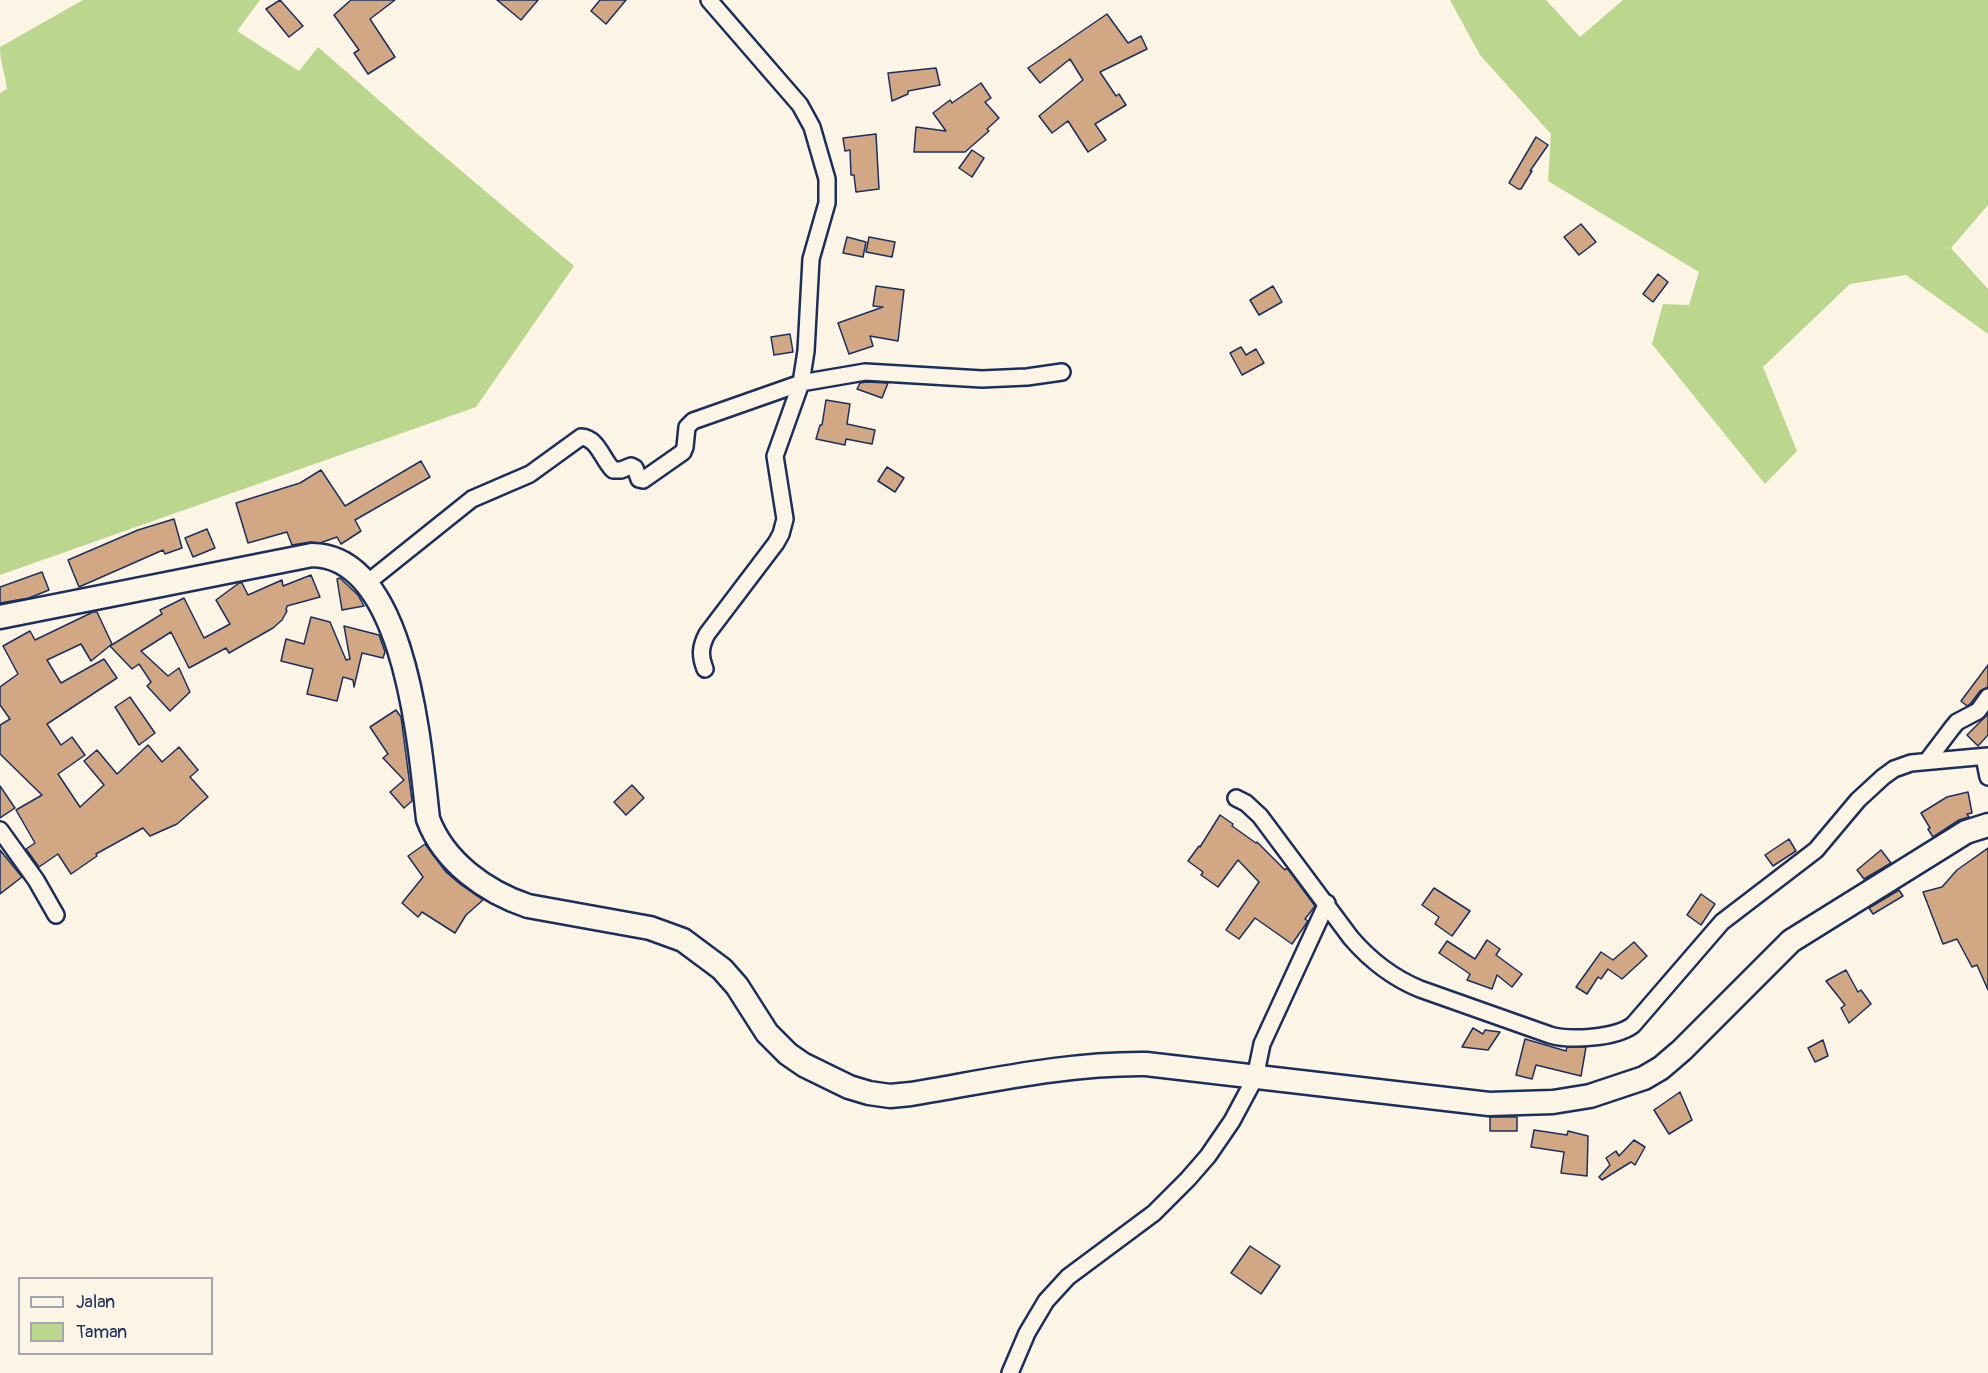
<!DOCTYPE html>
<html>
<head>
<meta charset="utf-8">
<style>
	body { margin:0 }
	#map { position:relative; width:1988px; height:1373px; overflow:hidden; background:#fcf5e5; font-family:Pangolin,sans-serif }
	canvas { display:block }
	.legend { position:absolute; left:18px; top:1277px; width:195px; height:78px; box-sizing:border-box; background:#fcf5e5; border:2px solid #a2a6af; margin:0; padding:8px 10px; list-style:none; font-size:18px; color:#1b2f5e }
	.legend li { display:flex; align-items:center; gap:12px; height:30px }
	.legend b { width:30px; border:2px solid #a2a6af }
</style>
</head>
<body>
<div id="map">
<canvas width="1988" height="1373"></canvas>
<ul class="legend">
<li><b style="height:8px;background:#fcf5e5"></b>Jalan</li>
<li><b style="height:16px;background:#bbd68d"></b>Taman</li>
</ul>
</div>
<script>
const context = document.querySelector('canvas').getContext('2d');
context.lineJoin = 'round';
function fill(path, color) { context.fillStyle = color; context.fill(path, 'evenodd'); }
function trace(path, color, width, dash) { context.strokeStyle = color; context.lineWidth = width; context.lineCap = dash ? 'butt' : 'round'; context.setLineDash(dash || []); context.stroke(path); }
const green = new Path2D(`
	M83,0H260L237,31L299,71L318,47L420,136L574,266L476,407L0,575V93L7,89C5,74 0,62 0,47Z
	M1450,0H1546L1580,37L1623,0H1988V205L1951,248L1988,289V334L1906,275L1850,284L1763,367L1797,451L1765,484L1652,344L1663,304L1689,305L1699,272L1548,181L1551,134L1480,55Z`);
const building = new Path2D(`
	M280,0L303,26L289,37L266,9Z
	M351,0H395L370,19L395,57L368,74L354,53L359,50L334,15Z
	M497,0H538L521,20Z
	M600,0H626L606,24L591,11Z
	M1107,14L1128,43L1141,36L1147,49L1100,72L1116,96L1119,94L1126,105L1095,124L1106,140L1088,152L1068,121L1052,133L1039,116L1083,80L1070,59L1040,83L1028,68Z
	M936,68L940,85L908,91V94L892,101L888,73Z
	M981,83L991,98L985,102L999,118L987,129L989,131L965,152H914L916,127L946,131L933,113L950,100L952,103Z
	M876,134L879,189L856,192L854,175H851L850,150L845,151L843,138Z
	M1536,137L1548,145L1530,171H1532L1521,189H1518L1509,183Z
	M972,150L984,158L972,177L959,168Z
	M1581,224L1596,242L1579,255L1564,237Z
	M847,237L866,242L863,257L843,253Z
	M869,237L895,242L892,257L866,252Z
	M1658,274L1668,282L1653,302L1643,294Z
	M876,286L904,290L898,341L870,336L873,346L849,354L838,323L883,307L873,306Z
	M1273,286L1282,302L1259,315L1250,300Z
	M790,334L793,352L774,355L771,337Z
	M1241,347L1246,355L1256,349L1264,363L1242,375L1230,353Z
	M866,382L888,383L882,398L857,389L860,383Z
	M826,400L850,404L847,424L875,430L872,444L846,439L845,445L816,439L820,425H822Z
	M421,461L430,477L355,520L361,531L341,544L337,537L320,543L310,542L292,545L287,532L248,543L236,503L300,483L321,470L345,506Z
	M887,467L904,478L895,492L878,481Z
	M174,519L182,548L165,554L163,550L79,587L68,560L138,530Z
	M207,529L215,548L193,557L185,538Z
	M42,572L49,590L29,598L0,603V587Z
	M311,575L320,597L287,606L286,610L287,611L282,620L273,628L229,653L226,648L189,668L171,632L141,651L168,676L179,668L190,692L170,711L147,686L151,682L139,664L132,669L110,646L162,614L160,610L184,598L204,638L230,624L216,600L239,583H242L248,595L282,580L283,586Z
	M340,578L358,595L364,606L342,610L337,579Z
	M93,612H97L112,644L91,661L81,644L47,660L61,683L104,659L117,678L47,724L61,745L72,737L85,755L58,774L80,807L104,785L84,761L97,750L117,774L148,745L162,762L179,747L198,770L190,777L208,797L177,824L150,836L143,828L96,854L97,856L71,874L58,854L39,867L26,849L35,843L16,810L42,795L0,754V725L10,719L0,705V687L18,674L3,646L30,631L35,640Z
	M311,617L330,622L346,660L350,659L344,626L379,635L385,652L383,658L362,653L354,687L353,680L343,677L337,701L307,694L313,669L281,661L286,639L304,644Z
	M1988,665V687L1980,691L1971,703L1967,706L1961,701Z
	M130,697L155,733L139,745L115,707Z
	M396,710L401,717L412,801L404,808L390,792L404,780L383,758L388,754L370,727Z
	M1988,714V735L1978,746L1967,735Z
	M632,785L644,798L626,815L614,802Z
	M0,786L15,808L0,818Z
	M1968,792L1972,813L1967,814L1969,817L1959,820L1933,837L1928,829L1930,828L1921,813L1947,797Z
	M1220,815L1233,824L1232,826L1256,843L1257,842L1285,870L1287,868L1315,906L1305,919L1308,921L1292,944L1255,918L1239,939L1226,930L1259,882L1238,860L1218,887L1201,875L1203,872L1188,861L1199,846L1200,847Z
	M1789,839L1796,851L1773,866L1765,855Z
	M425,844L446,872L460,884L483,900L466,915L455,933L422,912L418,917L402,903L423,877L408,856Z
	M1988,848V990L1977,965L1972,967L1957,939L1943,944L1923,892L1942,887L1957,870Z
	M0,850L22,877L0,894Z
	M1881,850L1891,863L1864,879L1857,870Z
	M1434,888L1470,911L1452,936L1435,924L1439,917L1422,905Z
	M1899,890L1903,896L1873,914L1869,908Z
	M1701,894L1715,904L1701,925L1687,915Z
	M1487,940L1500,949L1496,955L1522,974L1512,987L1497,975L1492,989L1467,980L1470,974L1439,953L1447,941L1475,959Z
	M1634,942L1647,956L1622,979L1608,969L1601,979L1598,977L1587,994L1576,987L1601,952L1613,960Z
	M1846,970L1858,992L1861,990L1871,1004L1849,1023L1841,1008L1845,1005L1826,981Z
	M1473,1028L1483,1034L1485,1030L1500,1032L1488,1050L1462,1047Z
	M1525,1039L1566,1051L1567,1047H1586L1581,1076L1536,1065L1532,1079L1516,1075Z
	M1823,1040L1828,1056L1815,1062L1808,1048Z
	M1680,1092L1692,1120L1669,1134L1654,1110Z
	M1490,1117H1517V1131H1490Z
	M1534,1130L1567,1135L1568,1131L1588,1136L1587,1176L1561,1173L1564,1152L1531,1147Z
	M1634,1140L1645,1147L1635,1165L1631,1162L1602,1180L1599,1177L1610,1165L1606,1158L1616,1151L1619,1156Z
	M1250,1246L1280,1266L1261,1294L1231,1273Z`);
const street = new Path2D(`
	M367,583L472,499L530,474L581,437C598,438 602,459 613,470H621L631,466L635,468L639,479L643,480L683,452L685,447L687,427L693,421L801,383L865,372L982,379L1027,377L1062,372
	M705,669C700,656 700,647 707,634L776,543L781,534L785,519L775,456L801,383L806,351L811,259L827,203V179L812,127L800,105L709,0
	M1984,757L1988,777
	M1927,761L1952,728L1957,722L1978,711L1988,697
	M1236,798L1246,803L1260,816L1351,938C1370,960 1393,978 1420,989L1550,1035C1570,1041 1616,1038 1633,1025L1722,922L1816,850L1858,800L1883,777L1894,769L1911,763L1988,756
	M0,830L36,880L56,915
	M1010,1373L1027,1333L1046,1301L1068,1277L1154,1213L1188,1179L1208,1156L1232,1121L1255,1078L1262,1044L1327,903`);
const secondary = new Path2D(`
	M0,617L312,555C407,556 420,750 428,819C444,862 486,892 528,906L650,928L683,940L722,969L737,986L767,1033L788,1054L804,1065L849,1087L869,1093L890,1096L911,1094C989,1081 1067,1063 1146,1064L1489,1104L1553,1102L1590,1096L1644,1078L1661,1068L1682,1050L1791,941L1966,832L1988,825`);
fill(green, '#bbd68d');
fill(building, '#d2a884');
trace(building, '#1b2f5e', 1.5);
trace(street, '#1b2f5e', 20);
trace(secondary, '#1b2f5e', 27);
trace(street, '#fcf5e5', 15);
trace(secondary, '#fcf5e5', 22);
</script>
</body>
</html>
